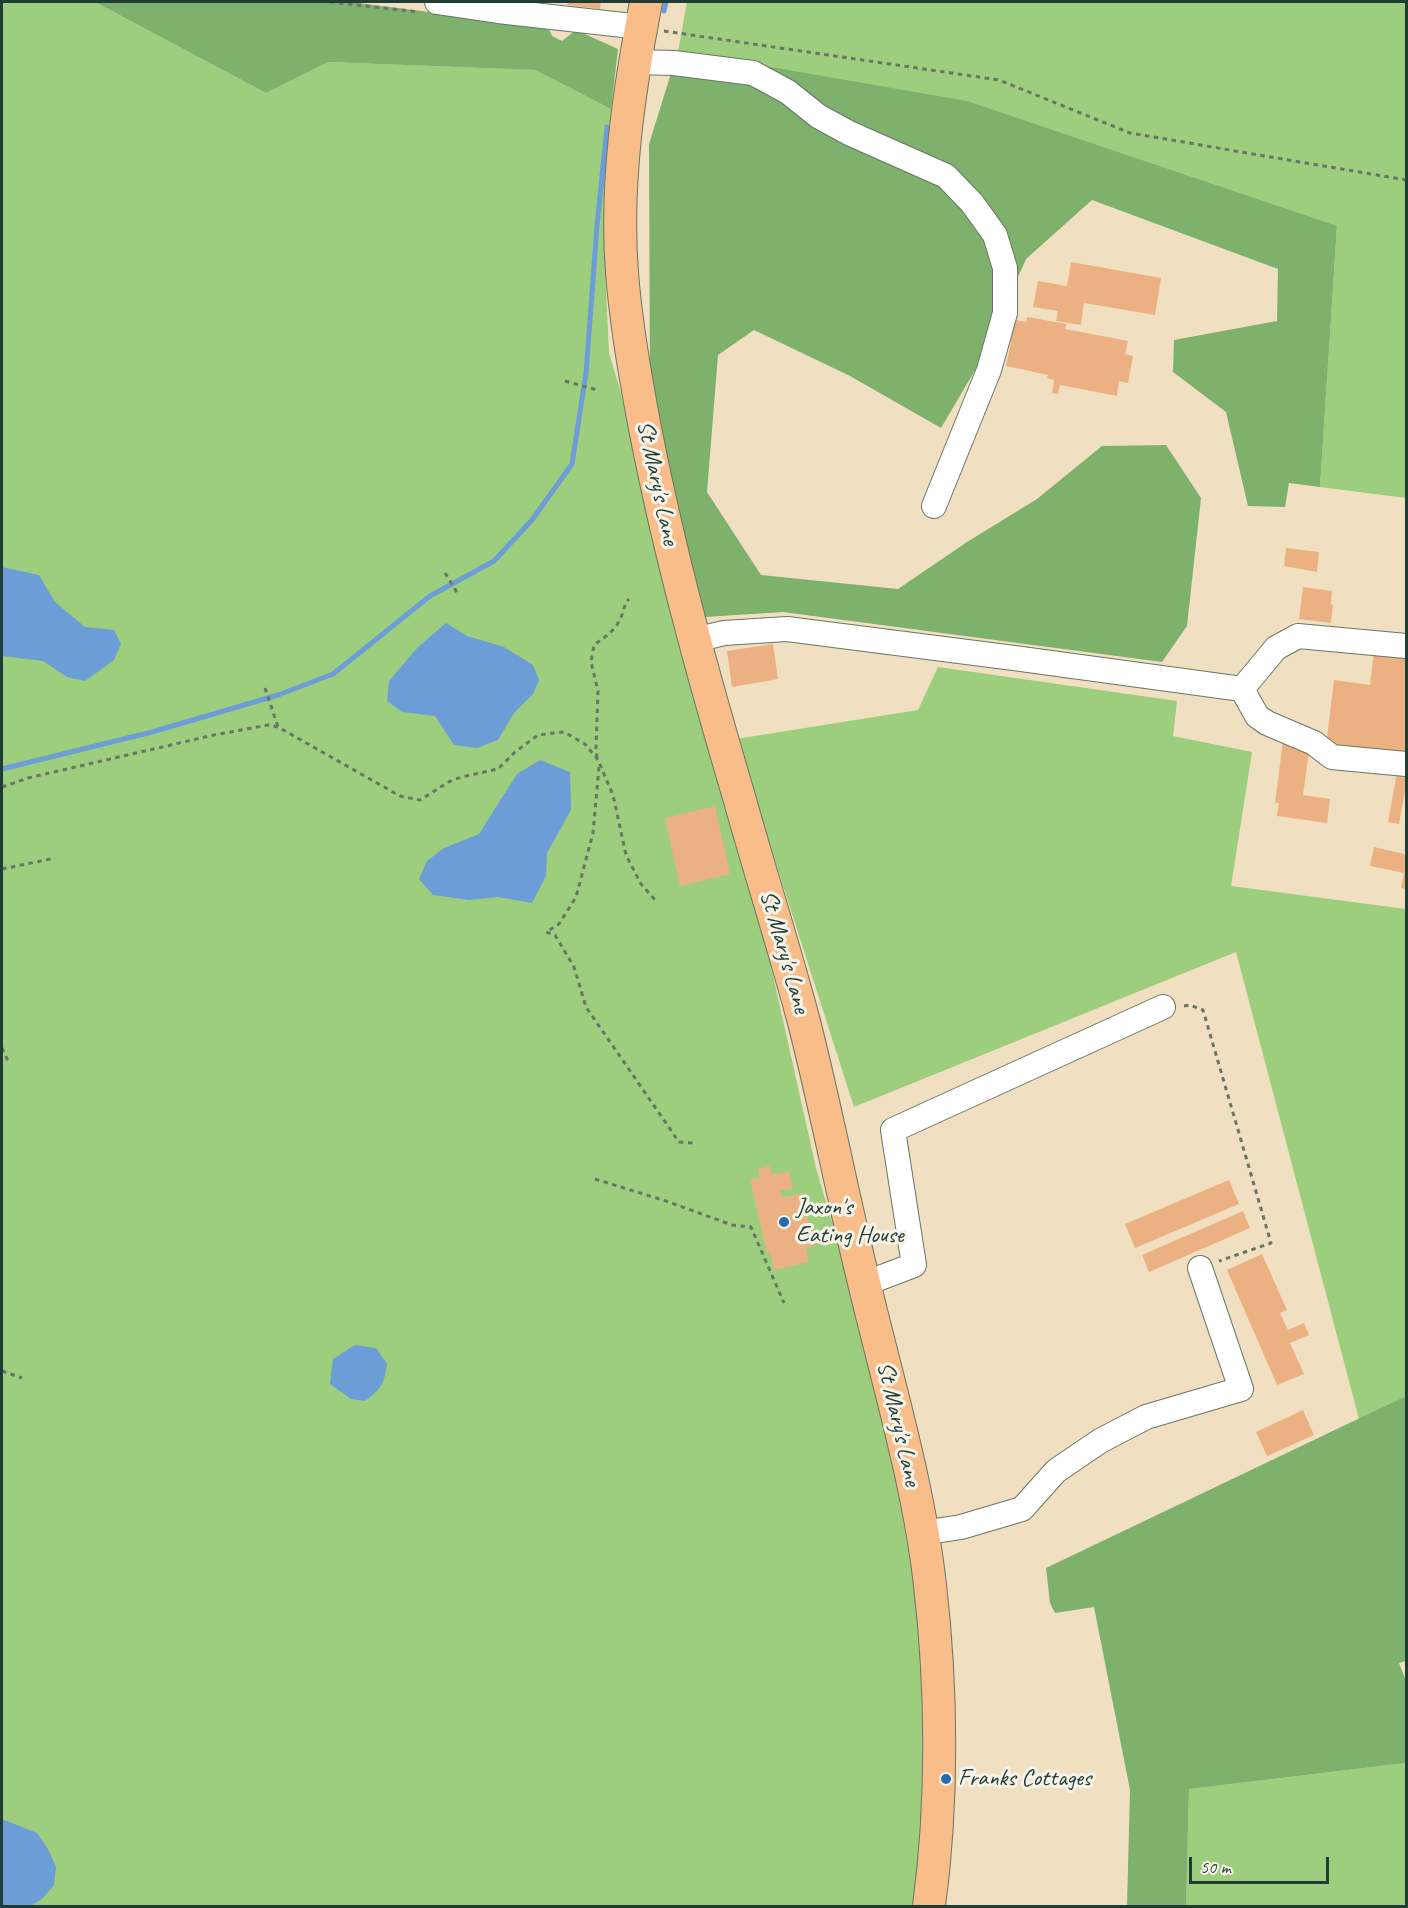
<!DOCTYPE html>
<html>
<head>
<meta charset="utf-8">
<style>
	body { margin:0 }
	#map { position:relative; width:1408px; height:1908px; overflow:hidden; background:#f1dfc1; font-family:Caveat,sans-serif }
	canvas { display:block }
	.frame { position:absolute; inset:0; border:3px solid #1f3d34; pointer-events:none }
	.scale { position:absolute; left:1189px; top:1857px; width:140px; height:27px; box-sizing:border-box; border:3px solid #1f3d34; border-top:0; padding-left:8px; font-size:18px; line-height:21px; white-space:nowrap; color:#1f3d34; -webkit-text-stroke:4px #f7f3e8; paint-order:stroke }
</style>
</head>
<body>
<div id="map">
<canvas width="1408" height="1908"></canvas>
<div class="frame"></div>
<div class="scale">50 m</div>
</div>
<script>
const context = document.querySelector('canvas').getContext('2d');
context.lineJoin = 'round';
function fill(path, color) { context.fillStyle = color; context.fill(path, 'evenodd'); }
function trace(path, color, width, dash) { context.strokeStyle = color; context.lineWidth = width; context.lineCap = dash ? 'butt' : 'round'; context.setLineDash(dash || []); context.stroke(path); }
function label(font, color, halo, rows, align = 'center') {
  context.font = font + ' Caveat,sans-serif'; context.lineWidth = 6; context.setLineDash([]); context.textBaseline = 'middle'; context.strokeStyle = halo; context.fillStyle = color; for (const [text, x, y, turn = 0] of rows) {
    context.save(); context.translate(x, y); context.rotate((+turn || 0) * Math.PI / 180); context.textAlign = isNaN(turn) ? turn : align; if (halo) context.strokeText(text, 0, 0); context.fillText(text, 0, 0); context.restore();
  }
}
const green = new Path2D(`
	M2,2H95L266,93L328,62L535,70L611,109L606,183L605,270L609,353L621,393L656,545L710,751L770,962L816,1168L857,1307L898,1489L914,1585L926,1710L922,1834L916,1906H2Z
	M687,2H1406V498L1320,487L1337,226L678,51Z
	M938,667L1177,701L1173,736L1252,752L1231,886L1406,909V1396L1359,1419L1236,952L854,1107L736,739L918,710Z
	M1406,1763V1906H1186L1189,1789Z`);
const forest = new Path2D(`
	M95,2H350L548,27L552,36L562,41L576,30L618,49L611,109L535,70L328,62L266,93Z
	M678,51L967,101L1337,226L1320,487L1289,483L1285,507L1248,506L1226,412L1173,372L1174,340L1277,321L1278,269L1092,200L1026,259L981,360L941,428L850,376L754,330L718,355L707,492L761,575L898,589L967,542L1037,499L1102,446L1166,445L1201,498L1187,626L1162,662L783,612L705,617L650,400L649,144Z
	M1406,1396V1661L1399,1663L1406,1681V1763L1189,1789L1186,1906H1127L1130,1790L1094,1607L1055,1613L1050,1603L1046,1568Z`);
const water = new Path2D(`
	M2,567L39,575L55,602L85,627L114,630L121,644L114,660L85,681L67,677L43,661L2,656Z
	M446,623L467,636L504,647L533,665L539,680L533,694L514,713L498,740L477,748L454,745L435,716L402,712L387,701L389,681L418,647Z
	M540,760L570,772L571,810L547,853L546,876L532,903L498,897L469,900L433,895L419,879L427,861L444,848L479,834L517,774Z
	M355,1345L376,1348L387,1364C384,1384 382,1388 365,1401L351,1399L330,1384L333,1359Z
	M2,1819L37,1833L48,1849L56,1867L54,1885L43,1898L31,1906H2Z`);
const stream = new Path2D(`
	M664,11L666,2
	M2,769L152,732L278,695L333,674L430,596L494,561L532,520L572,464L586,373L597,226L607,127`);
const building = new Path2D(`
	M568,2H601L600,9L567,5Z
	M1071,262L1161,278L1155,315L1084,303L1081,325L1056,321L1058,311L1033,307L1038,281L1067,286Z
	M1027,317L1067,324L1065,329L1128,341L1125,354L1133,356L1128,383L1119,381L1117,396L1060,385L1058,394L1052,393L1054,380L1047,378L1048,375L1006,366L1011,342H1007L1011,319L1026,322Z
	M1286,548L1319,552L1317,572L1284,566Z
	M1303,587L1332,591L1331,604L1333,605L1331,623L1299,619Z
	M773,644L778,679L732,687L727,651Z
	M1374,650L1406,655V759L1328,748L1329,739L1327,738L1334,680L1370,685Z
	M1283,741L1310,745L1303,795L1330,799L1327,823L1277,816L1279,803H1275Z
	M1397,773L1406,775V785L1399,824L1388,822Z
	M715,806L730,874L680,886L665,818Z
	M1374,847L1404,854L1406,859V889L1401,888L1404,873L1370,866Z
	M770,1166L772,1175L789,1171L793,1188L780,1191L782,1198L802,1193L814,1246L806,1248L809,1262L774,1270L770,1253H767L750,1180L760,1178L758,1169Z
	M1229,1180L1239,1204L1135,1248L1125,1224Z
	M1243,1211L1250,1228L1149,1272L1142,1255Z
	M1262,1254L1287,1310L1280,1313L1288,1330L1304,1323L1309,1335L1290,1343L1304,1374L1277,1385L1227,1270Z
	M1303,1410L1314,1435L1267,1456L1256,1432Z`);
const path = new Path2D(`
	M330,2L419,12
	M664,31L999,80L1130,133L1406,180
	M565,381L597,390
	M445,573L458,594
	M265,688L278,727
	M597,758L596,748L598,691L591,662L594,645C603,638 614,632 619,621C624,613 623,606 629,599
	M599,767L593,833L576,897L559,924L546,932L555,935L574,967L586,1007L679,1142L693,1143
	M2,787L28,778L214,735L268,725L278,727L400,796L420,800L452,780L466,776L498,769L515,752L538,735L564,732L585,744L598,760L613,795L626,855L641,884L657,902
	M2,869L55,858
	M1184,1006L1190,1005L1203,1010L1271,1243L1219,1261
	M2,1048L8,1061
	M595,1179L666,1201L732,1225L751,1227L784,1303
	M2,1371L22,1378`);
const minor = new Path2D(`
	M437,2L498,11L641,27
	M636,62L674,63L753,73L788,92L818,116L849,133L946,176L972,203L995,235L1005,268V313L989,370L934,506
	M695,640L724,633L787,629L1014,658L1242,689
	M1242,689L1257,716L1267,723L1314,743L1332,757L1406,764
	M1242,689L1276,648L1298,636L1406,646
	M864,1284L914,1265L893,1130L1163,1007
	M922,1533L961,1527L1022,1509L1056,1471L1100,1441L1146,1417L1241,1389L1200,1268`);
const major = new Path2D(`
	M646,2C629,90 615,183 622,273C626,325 635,376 645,428C669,552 703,675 739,797C760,872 784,947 804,1022C825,1104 841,1188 861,1270C885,1373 918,1479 930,1585C942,1688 943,1803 929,1906`);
const markers = [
	[784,1222,6,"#1f6fb2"],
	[946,1779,6,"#1f6fb2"]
];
const streetNames = [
	["St Mary's Lane",657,483,78],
	["St Mary's Lane",784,952,74],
	["St Mary's Lane",898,1424,77]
];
const poiNames = [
	["Jaxon's",796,1208],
	["Eating House",796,1236],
	["Franks Cottages",958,1779]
];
fill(green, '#9cce7d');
fill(forest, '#7db16c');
fill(water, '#6d9dd6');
trace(stream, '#6d9dd6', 5);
fill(building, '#ecb182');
trace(minor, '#687665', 26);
trace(major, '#687665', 34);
trace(path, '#687665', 3, [4.5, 4.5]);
trace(minor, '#fff', 24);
trace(major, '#f8bd89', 32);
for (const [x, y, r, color] of markers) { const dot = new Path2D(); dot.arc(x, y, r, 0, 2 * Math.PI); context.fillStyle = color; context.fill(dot); trace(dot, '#f7f3e8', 2); }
label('24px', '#1f3d34', '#f7f3e8', streetNames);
label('24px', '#1f3d34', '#f7f3e8', poiNames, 'left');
</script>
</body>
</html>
